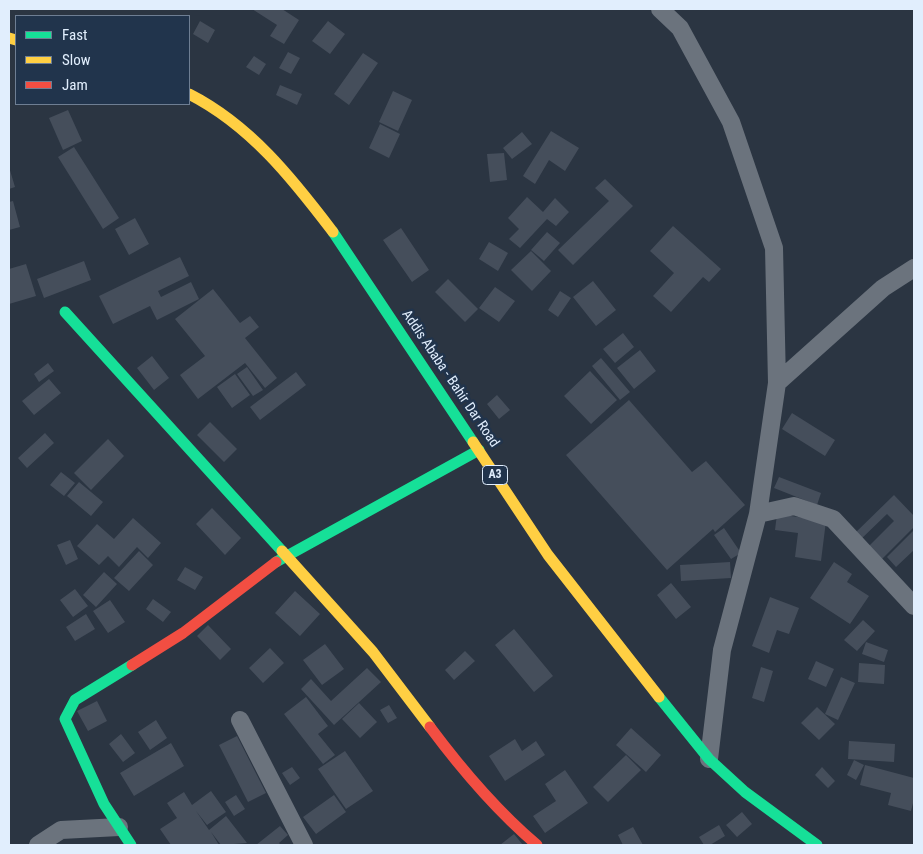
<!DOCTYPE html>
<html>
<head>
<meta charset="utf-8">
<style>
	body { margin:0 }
	#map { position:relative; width:923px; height:854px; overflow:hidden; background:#2b3542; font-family:"Roboto Condensed",sans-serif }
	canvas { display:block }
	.frame { position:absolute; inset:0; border:10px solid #e1eefd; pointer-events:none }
	.legend { position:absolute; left:15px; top:15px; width:175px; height:90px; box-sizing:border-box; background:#21344c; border:1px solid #6e7e93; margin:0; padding:6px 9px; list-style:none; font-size:15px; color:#e1eefd }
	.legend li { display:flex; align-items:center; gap:10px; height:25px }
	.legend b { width:25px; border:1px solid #6e7e93 }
</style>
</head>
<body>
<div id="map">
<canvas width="923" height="854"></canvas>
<div class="frame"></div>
<ul class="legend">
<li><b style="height:6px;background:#16e098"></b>Fast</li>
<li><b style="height:6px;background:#ffcf43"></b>Slow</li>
<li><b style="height:6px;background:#f24e42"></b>Jam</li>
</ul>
</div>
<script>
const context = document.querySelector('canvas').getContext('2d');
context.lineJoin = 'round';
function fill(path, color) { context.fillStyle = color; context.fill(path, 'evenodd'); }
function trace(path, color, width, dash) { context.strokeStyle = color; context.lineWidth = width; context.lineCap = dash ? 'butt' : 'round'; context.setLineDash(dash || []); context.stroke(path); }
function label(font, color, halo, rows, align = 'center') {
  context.font = font + ' "Roboto Condensed",sans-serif'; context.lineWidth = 5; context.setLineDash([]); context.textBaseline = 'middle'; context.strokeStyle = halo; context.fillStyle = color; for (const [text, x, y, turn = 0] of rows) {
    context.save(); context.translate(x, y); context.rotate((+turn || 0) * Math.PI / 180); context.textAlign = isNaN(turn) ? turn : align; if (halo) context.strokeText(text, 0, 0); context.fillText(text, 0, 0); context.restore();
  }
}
const building = new Path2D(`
	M252,9H282L299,20L284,44L270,36L277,25Z
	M200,21L215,30L208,43L193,34Z
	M328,21L345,34L330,54L312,41Z
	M288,52L300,58L291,74L279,68Z
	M363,53L378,63L349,105L334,94Z
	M254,56L266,64L259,75L246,67Z
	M280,85L302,94L297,105L276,95Z
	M393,91L412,100L398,131L379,122Z
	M68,110L82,141L63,150L49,118Z
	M380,124L400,134L389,158L369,148Z
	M551,131L579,148L565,171L549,160L535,184L523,176Z
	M522,132L532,144L512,159L503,148Z
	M74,147L119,218L103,229L58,157Z
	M504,153L507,180L490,182L487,154Z
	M9,167L15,187L9,189Z
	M605,179L633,206L573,265L558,250L609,201L595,188Z
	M527,197L543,212L555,198L569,212L556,226L547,219L520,248L509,239L519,229L508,218Z
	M13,201L20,227L9,230V202Z
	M135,218L149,244L129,255L115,229Z
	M673,226L721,269L709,282L703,277L671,312L653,296L674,273L650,251Z
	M401,228L429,270L412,282L383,240Z
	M547,232L560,243L544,261L531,250Z
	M489,242L508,253L498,271L479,259Z
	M531,251L551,271L532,291L511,270Z
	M180,257L189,276L158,291L161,297L191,282L199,299L157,320L150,306L113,324L99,296Z
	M84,261L91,280L44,298L37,279Z
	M26,264L36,296L9,304V269Z
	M448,279L478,309L465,322L435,292Z
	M593,281L616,310L596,326L573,297Z
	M495,287L515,301L499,322L479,308Z
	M213,289L240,323L250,316L259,327L245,338L277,378L265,388L245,363L198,399L180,375L205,356L175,319Z
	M560,291L571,298L558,317L548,310Z
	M623,333L634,347L615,363L603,349Z
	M640,350L656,371L634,389L617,368Z
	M152,356L169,378L154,390L137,368Z
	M601,358L630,392L620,400L592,366Z
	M48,363L54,371L39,382L34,374Z
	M247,367L263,390L253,396L237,374Z
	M590,371L617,400L591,424L564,396Z
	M296,372L306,385L260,420L250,407Z
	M235,374L250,395L232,408L217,387Z
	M49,379L61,393L34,415L22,401Z
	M497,395L510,410L499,419L487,404Z
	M629,400L692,472L706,461L745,505L715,532L713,529L667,570L566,455Z
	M792,413L835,440L825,456L782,429Z
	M210,422L237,449L224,462L197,435Z
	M45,433L54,443L27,468L18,458Z
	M108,439L124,456L91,490L74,473Z
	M61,472L75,483L64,496L50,485Z
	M779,477L821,493L817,505L774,488Z
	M79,482L103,502L91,516L67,496Z
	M894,495L914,516V527L877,564L864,551L894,521L887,514L858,542L852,536Z
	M212,508L241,538L225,555L196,524Z
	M777,514L826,521L821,561L795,557L798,533L775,530Z
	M133,518L161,543L148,558L137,547L119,567L108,556L99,565L77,546L97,524L114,539Z
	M724,528L741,553L731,559L714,535Z
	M914,530V550L896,567L887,557Z
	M70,540L78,559L66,565L57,545Z
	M139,551L153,565L129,591L114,578Z
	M730,562L731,578L681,581L680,565Z
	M834,562L852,574L847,582L869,596L850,624L810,598Z
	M185,567L203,577L195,590L177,580Z
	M104,572L117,584L96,607L83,595Z
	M671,583L691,607L676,619L657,595Z
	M75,589L88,606L73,617L60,600Z
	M295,591L320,614L300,636L275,613Z
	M770,597L799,608L789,634L777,630L769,653L752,646Z
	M153,599L171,612L163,622L146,609Z
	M110,600L125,622L108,633L93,611Z
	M86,614L95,629L75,641L66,627Z
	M863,620L875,631L857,651L844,640Z
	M208,625L231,649L220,660L197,636Z
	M514,629L553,676L534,692L495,645Z
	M866,642L888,650L884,662L862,654Z
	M325,644L344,669L322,685L303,660Z
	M270,648L284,663L263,683L249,668Z
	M465,651L475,661L454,680L445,670Z
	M816,661L834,669L826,687L808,679Z
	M859,663L885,665L884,684L858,682Z
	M761,667L773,671L764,702L752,698Z
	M367,668L381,682L334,725L301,689L311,679L331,701Z
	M841,677L855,683L838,720L825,714Z
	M306,697L328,726L318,734L335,755L323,764L284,714Z
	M97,701L107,721L88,731L77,711Z
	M359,703L377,722L360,738L342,719Z
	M389,705L397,718L388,723L380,710Z
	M817,707L835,724L819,740L801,723Z
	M156,720L167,738L150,750L138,732Z
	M631,728L661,755L646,772L616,745Z
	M121,734L135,753L123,762L109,744Z
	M237,736L266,793L248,802L219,745Z
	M515,739L522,751L536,741L545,755L505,781L489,756Z
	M849,741L895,744L894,762L848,759Z
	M171,743L184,766L134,796L120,773Z
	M345,751L373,791L346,809L318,769Z
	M626,755L641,770L608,802L593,787Z
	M854,760L864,765L856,780L847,775Z
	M865,765L914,778V799L911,811L888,805L891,793L860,785Z
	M292,767L300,778L290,785L282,773Z
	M822,767L835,781L828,788L815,775Z
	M565,770L588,803L545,833L533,816L556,801L545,784Z
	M211,791L226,812L207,825L196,811L209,830L226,816L247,843L221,845L211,832L219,845H171L160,829L177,818L167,803L184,792L192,805Z
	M236,795L245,809L234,816L225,802Z
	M334,795L346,812L316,834L303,817Z
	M742,812L752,824L737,837L726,825Z
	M719,825L725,836L710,845H704L699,837Z
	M280,826L288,835L279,843L281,845H256Z
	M633,827L643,845H623L618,835Z
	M514,834L523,845H500Z`);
const street = new Path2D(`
	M660,9L680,28L731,122L774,248L777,383
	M758,514L794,506L833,519L914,606
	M240,720L304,845
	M709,759L722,650L758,514L777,383L883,288L914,268
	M38,845L61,830L119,827`);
const fast = new Path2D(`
	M333,232L473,442
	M65,312L282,551
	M276,562L479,450
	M659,697L709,759L745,792L817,845
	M131,845L104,804L65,719L75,700L132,665`);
const slow = new Path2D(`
	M9,38L16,40
	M189,94C250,125 292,178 333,232
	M473,442L548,555L659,697
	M282,551L373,652L430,727`);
const jam = new Path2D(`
	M132,665L183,633L276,562
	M430,727C462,770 496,810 537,845`);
const shields = [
	[495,475,25]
];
const shieldNames = [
	["A3",495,475]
];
const streetNames = [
	["Addis Ababa - Bahir Dar Road",450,379,56]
];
fill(building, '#454e5b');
trace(street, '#6b737d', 18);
trace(fast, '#16e098', 11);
trace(slow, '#ffcf43', 11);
trace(jam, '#f24e42', 11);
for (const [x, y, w] of shields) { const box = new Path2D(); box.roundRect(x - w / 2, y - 9.5, w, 19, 4); context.fillStyle = '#21344c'; context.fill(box); trace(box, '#e1eefd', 1); }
label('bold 12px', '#e1eefd', null, shieldNames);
label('14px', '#e1eefd', '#21344c', streetNames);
</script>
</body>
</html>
